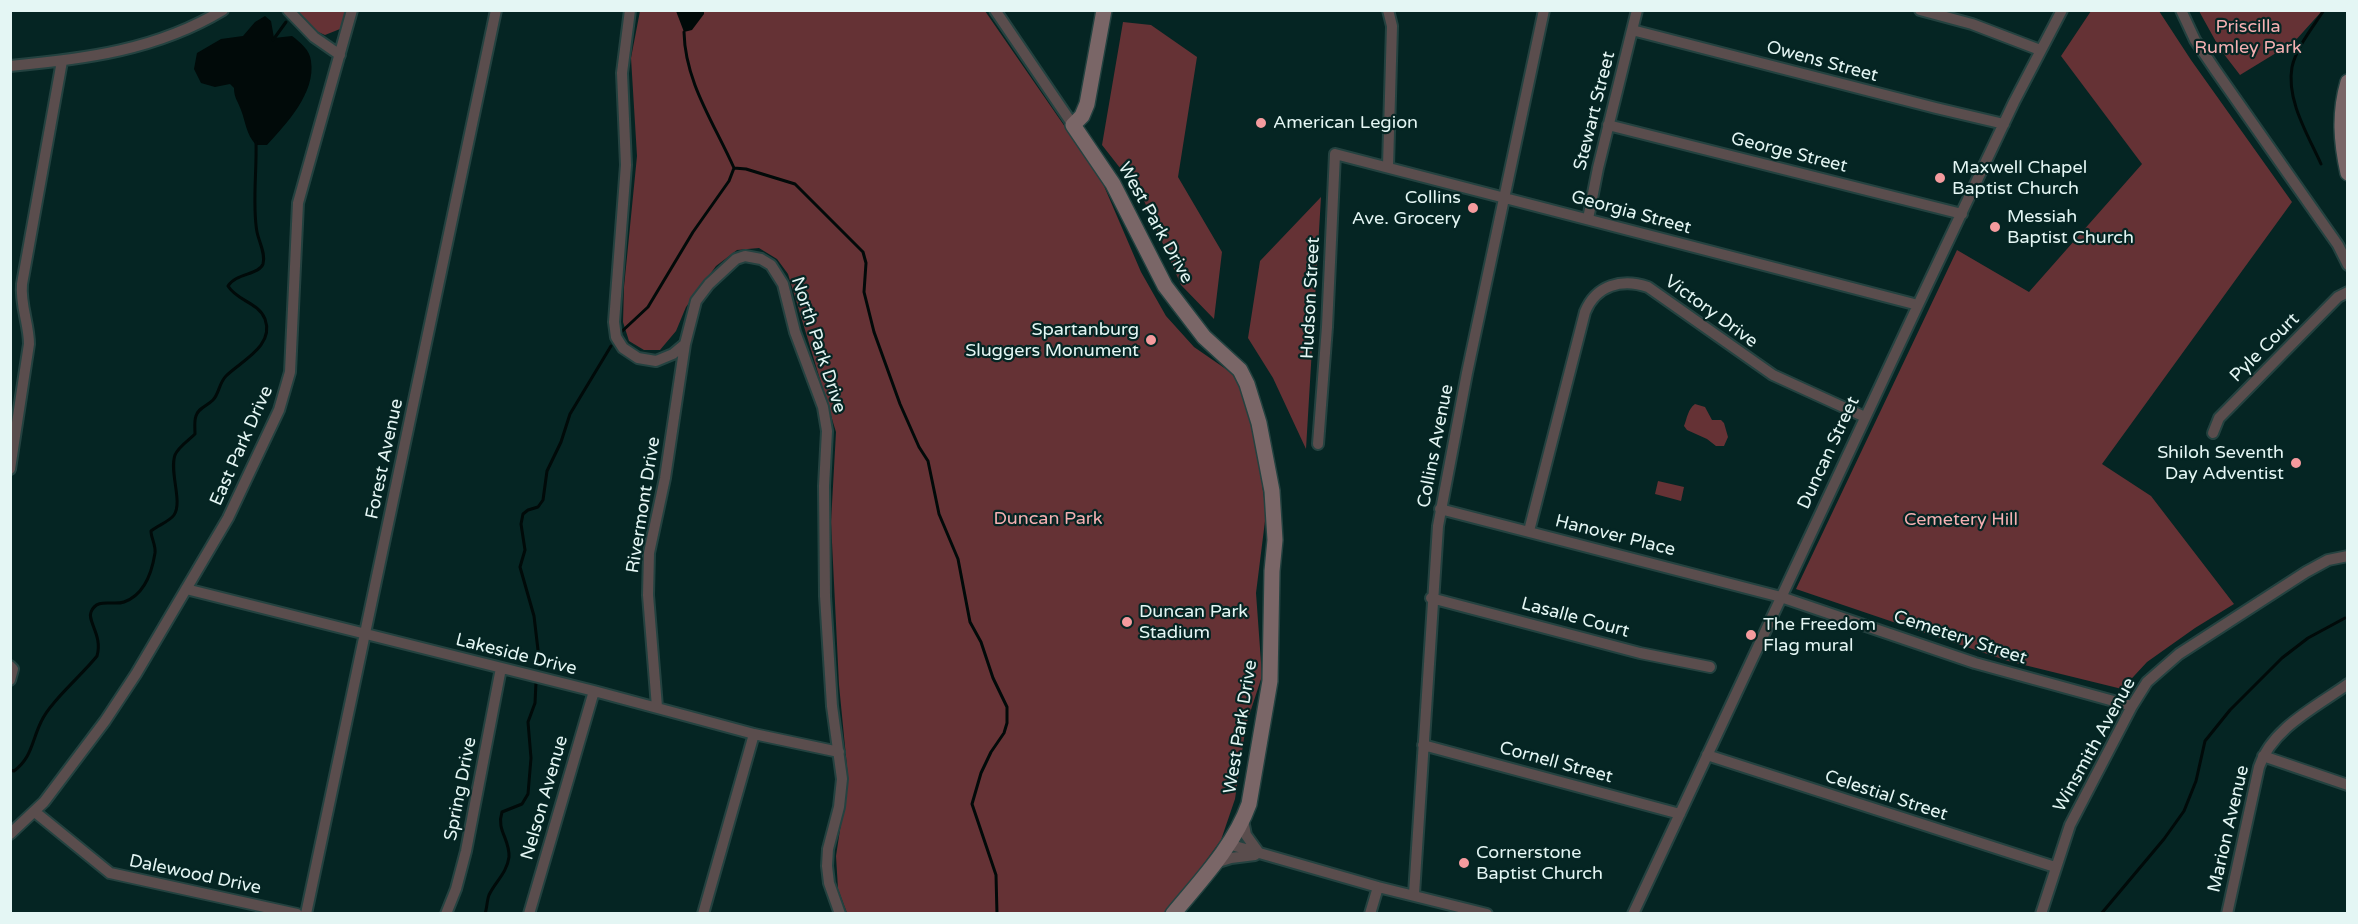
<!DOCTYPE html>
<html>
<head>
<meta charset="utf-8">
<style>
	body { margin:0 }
	#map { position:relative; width:2358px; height:924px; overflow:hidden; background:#052523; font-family:"Varela Round",sans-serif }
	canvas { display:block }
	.frame { position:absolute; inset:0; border:12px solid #e4f6f4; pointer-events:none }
</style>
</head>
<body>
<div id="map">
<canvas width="2358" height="924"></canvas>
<div class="frame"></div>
</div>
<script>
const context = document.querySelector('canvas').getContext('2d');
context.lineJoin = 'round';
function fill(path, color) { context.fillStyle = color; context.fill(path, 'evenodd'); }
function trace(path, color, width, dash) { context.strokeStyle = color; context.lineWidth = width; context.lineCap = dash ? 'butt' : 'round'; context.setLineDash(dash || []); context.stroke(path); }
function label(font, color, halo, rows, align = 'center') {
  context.font = font + ' "Varela Round",sans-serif'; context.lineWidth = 4.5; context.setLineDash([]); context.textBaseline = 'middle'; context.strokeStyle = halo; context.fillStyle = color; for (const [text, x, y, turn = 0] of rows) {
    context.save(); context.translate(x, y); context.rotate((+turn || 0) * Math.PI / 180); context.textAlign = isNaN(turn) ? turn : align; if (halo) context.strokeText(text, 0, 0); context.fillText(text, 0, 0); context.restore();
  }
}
const green = new Path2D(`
	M294,11H347L340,29L325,35L309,28Z
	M640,11H985L1101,179L1141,272L1166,316L1194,347L1236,376L1255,432L1266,513L1256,593L1262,676L1246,725L1235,799L1221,840L1183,892L1164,913H847L838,889L836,856L848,777L839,685L831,522L836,432L788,274L777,259L759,248L737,250L716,266L686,307L676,331L660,350H644L629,341L623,322L624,287L637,156L631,58Z
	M2091,11H2159L2191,60L2292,202L2102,464L2151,496L2234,604L2195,628L2147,662L2122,689L2008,661L1796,589L1957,250L2029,292L2142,164L2061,56Z
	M2199,11H2322L2294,42L2240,75L2220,49Z
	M1123,22L1151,25L1197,57L1178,177L1222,252L1214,319L1181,285L1142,196L1102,145Z
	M1321,197L1306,449L1273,378L1248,338L1260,261Z
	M1695,404L1705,407L1712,420H1721L1724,423L1728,437L1724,446H1716L1707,439L1687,430L1684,426C1687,418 1688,409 1695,404Z
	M1658,481L1684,487L1681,501L1655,494Z`);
const water = new Path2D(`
	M676,11H704V14L692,30L684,32Z
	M265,16L271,21L274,38L292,36C300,42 310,50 311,61C316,93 286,124 267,145H256C246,134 246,123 241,110C238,101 234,98 234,88L230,84L215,87L201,83L194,69L197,53L221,39L243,36L255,22Z`);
const stream = new Path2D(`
	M273,40L286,22
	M2321,164C2308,135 2286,100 2292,67C2296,48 2313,27 2324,10
	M734,168L746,169L795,184L863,252L866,263L864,292L874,332L900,404L919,447L928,461L939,514L958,559L970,622L981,642L993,678L1007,707V723L1004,733L991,752L981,773L972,804L996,875L997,914
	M618,335L648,307L693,232L729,181L734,168C714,123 685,82 684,32
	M540,667L534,616L520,567L525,550L521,524L523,514L528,510L538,507L543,500L547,471L561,442L570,414L611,346
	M10,770L14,771C32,758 32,740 41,722C49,703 82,675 97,656C103,636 87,621 91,612C97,597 113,606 124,602C144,595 152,572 155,553C156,545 151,538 151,531C158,525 169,522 174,515C183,502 169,472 175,455C178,447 189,440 195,434C195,429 194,421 196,416C198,408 207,406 213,400C219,394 219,383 226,376C241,361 275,346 265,319C258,302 237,301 228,286C236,273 259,275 263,264C266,254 259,242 257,232C252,206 257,170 256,142
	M485,914C487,908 487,900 489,895C495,882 507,873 509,857C510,839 496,830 502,812L522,804L528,794L531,758L528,722L535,703L536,682
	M2101,914L2164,839L2184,811L2196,781L2205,741L2230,710L2282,658L2308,638L2345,618`);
const street = new Path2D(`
	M288,10L314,37L340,55
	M630,10L622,73L626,165L614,322L616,337L623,348L638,358L656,361L673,354L685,344L696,301L709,284L736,259L745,256L761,259L771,265L783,284L795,332L823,407L827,431L824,486L825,596L832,706L842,779L839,807L828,849L827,866L829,883L840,914
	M995,10L1073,125
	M1388,10L1392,26L1388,166
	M1920,10L1972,24L2040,50
	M2181,10L2195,40L2216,71L2338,245L2348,265
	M1632,30L1936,108L2004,124
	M10,66C85,59 157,50 223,10
	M1608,125L1962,214
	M1588,219L1598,168L1637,10
	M2213,433L2219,418L2338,297L2348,292
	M1318,444L1327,327L1335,154L1918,305
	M10,469L29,344C29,324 20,305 22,284L62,61
	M1440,509L1781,597L1975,663L2132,706
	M1529,531L1585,312C1596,285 1622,278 1648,287L1773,375L1865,417
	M186,589L594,691L754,734L839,752
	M1431,598L1640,653L1710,667
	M10,666L13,669L10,680
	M657,707L648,595L649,553L665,478L685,344
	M1423,745L1680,814
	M1707,755L2055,867
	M2263,756L2348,785
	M35,812L110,873L297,914
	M1243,820L1246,835L1259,853
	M10,834L44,802L105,721L136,674L228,518L279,410L290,372L298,203L352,10
	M1228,844L1378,887L1487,914
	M1215,863L1231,858L1255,855
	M1414,894L1438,526L1467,373L1544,10
	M306,914L496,10
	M446,914L456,889L466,851L501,668
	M529,914L594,691
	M703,914L754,734
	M1370,914L1378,887
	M1633,914L1918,305L2014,102L2062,10
	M2041,914L2070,825L2132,706L2147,682L2179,654L2306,572L2328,560L2348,556
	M2227,914L2259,767C2272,728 2316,707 2348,684`);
const secondary = new Path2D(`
	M1104,10L1087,104L1082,116L1073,125L1113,184L1165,286L1204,337L1240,370L1247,384L1259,423L1272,491L1275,540L1272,571L1270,681L1249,804C1234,846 1201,880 1173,914
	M2348,82C2339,113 2341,142 2348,173`);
const markers = [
	[1261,123,6,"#f59b9e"],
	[1940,178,6,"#f59b9e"],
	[1473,208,6,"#f59b9e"],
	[1995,227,6,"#f59b9e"],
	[1151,340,6,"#f59b9e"],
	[2296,463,6,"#f59b9e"],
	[1127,622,6,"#f59b9e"],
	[1751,635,6,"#f59b9e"],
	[1464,863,6,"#f59b9e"]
];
const parkNames = [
	["Priscilla",2248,27],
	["Rumley Park",2248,48],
	["Duncan Park",1048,519],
	["Cemetery Hill",1961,520]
];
const streetNames = [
	["Owens Street",1822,62,15],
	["Stewart Street",1595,111,-76],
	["George Street",1789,153,14],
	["Georgia Street",1631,213,15],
	["West Park Drive",1155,223,61],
	["Hudson Street",1311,298,-87],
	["Victory Drive",1711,312,36],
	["North Park Drive",818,345,72],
	["Pyle Court",2265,348,-45],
	["East Park Drive",242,446,-66],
	["Collins Avenue",1436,446,-79],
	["Duncan Street",1829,453,-65],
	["Forest Avenue",385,459,-78],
	["Rivermont Drive",644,505,-81],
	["Hanover Place",1615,536,14],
	["Lasalle Court",1575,618,15],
	["Cemetery Street",1960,638,18],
	["Lakeside Drive",516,655,14],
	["West Park Drive",1241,727,-81],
	["Winsmith Avenue",2095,745,-61],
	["Cornell Street",1556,763,15],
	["Spring Drive",461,789,-79],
	["Celestial Street",1886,796,18],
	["Nelson Avenue",545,798,-74],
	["Marion Avenue",2229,829,-77],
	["Dalewood Drive",195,875,12]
];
const poiNames = [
	["American Legion",1273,123],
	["Maxwell Chapel",1952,168],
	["Baptist Church",1952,189],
	["Collins",1461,198,"right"],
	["Ave. Grocery",1461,219,"right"],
	["Messiah",2007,217],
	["Baptist Church",2007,238],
	["Spartanburg",1139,330,"right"],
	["Sluggers Monument",1139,351,"right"],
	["Shiloh Seventh",2284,453,"right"],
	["Day Adventist",2284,474,"right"],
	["Duncan Park",1139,612],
	["Stadium",1139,633],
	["The Freedom",1763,625],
	["Flag mural",1763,646],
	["Cornerstone",1476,853],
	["Baptist Church",1476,874]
];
fill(green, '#653235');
fill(water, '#010a09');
trace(stream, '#010a09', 3);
trace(street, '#244240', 14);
trace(secondary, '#244240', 18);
trace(street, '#5a4d4d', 10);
trace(secondary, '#7a6667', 15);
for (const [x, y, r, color] of markers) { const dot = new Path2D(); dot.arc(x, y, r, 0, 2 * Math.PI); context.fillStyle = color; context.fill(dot); trace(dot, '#052523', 2); }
label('18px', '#f5b0b2', '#052523', parkNames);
label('18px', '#e4f6f4', '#052523', streetNames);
label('18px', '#e4f6f4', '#052523', poiNames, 'left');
</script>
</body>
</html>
